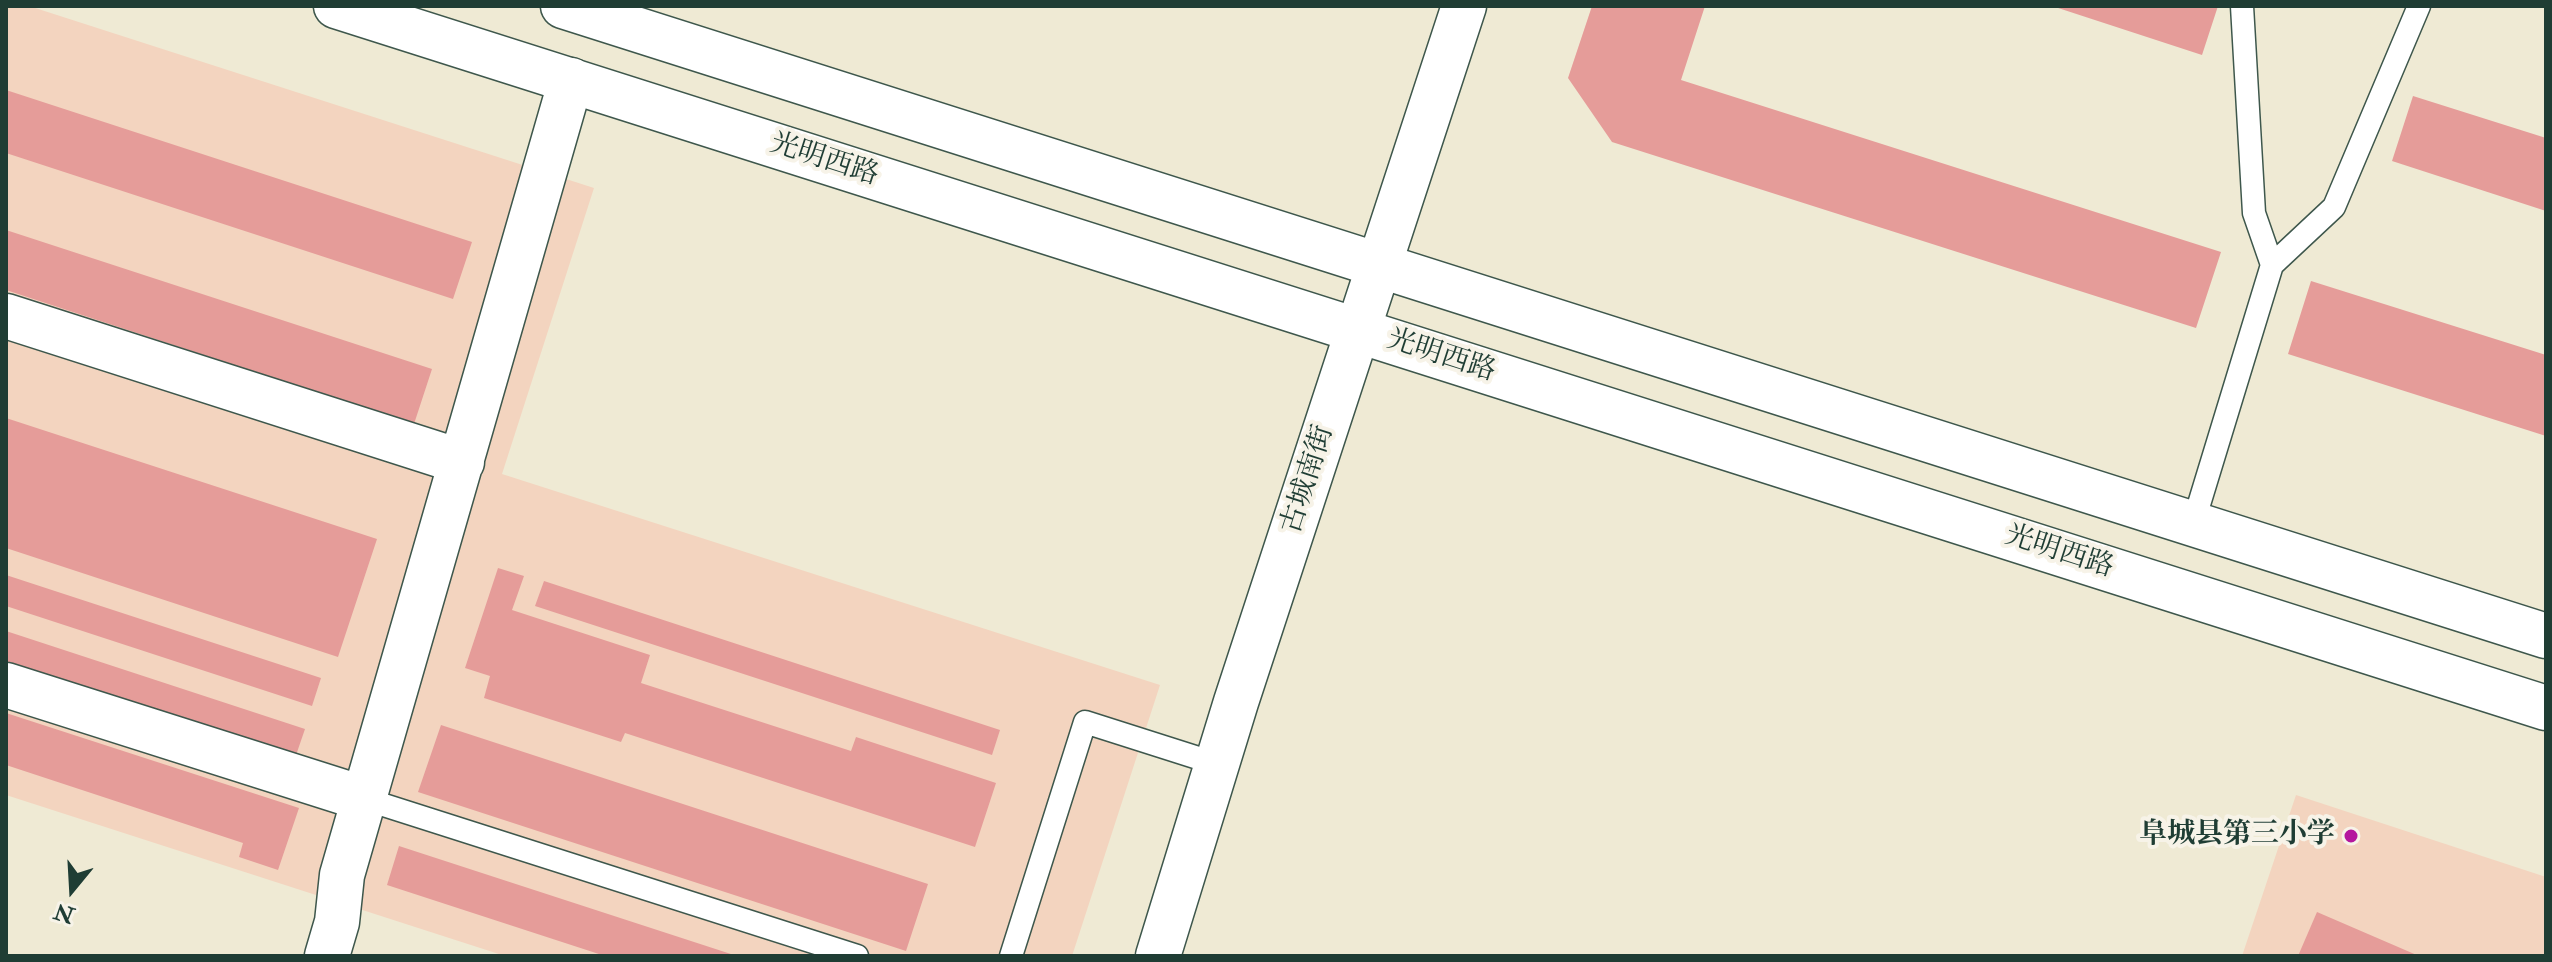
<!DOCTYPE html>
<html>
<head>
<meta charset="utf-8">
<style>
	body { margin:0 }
	#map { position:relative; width:2552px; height:962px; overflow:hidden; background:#efead4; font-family:"IM FELL Double Pica",serif }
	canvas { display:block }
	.frame { position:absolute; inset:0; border:8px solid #1f3d34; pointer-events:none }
	.north { position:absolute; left:32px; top:850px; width:80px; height:80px; -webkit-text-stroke:6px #f7f3e8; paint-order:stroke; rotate:198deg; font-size:22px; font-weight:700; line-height:32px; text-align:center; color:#1f3d34 }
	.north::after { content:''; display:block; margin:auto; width:28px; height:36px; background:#1f3d34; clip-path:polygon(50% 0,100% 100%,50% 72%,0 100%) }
</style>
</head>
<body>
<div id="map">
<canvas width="2552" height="962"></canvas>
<div class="frame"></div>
<div class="north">N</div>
</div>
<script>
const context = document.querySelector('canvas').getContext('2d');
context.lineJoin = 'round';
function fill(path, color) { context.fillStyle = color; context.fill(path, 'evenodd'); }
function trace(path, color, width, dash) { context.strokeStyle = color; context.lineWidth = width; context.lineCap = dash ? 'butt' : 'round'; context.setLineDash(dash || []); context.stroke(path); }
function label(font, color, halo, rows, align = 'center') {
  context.font = font + ' "IM FELL Double Pica","Noto Serif SC",serif'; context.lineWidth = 8; context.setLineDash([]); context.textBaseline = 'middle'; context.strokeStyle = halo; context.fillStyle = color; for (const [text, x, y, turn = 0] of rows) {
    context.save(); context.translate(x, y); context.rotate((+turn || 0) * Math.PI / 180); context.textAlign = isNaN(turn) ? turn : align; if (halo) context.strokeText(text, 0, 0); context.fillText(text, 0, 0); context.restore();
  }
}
const built = new Path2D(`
	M6,6H29L594,188L502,474L1160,685L1072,956H505L6,795Z
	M2296,795L2546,877V956H2242Z`);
const building = new Path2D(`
	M1592,6H1705L1681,80L2221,252L2196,328L1612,142L1568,78Z
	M2052,6H2218L2202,55Z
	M6,90L472,242L453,299L6,153Z
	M2413,96L2546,138V211L2392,161Z
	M6,230L432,369L414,424L6,290Z
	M2311,281L2546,355V436L2288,354Z
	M6,418L377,539L338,657L6,548Z
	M498,568L524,576L512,610L650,655L641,683L851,751L856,737L996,783L975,847L625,733L621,742L484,698L490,676L465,668Z
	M6,575L321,678L312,706L6,606Z
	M544,581L1000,730L992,755L535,606Z
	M6,631L305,729L294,761L6,667Z
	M6,713L299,808L278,870L239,857L243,843L6,765Z
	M441,725L928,884L906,951L418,792Z
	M399,846L734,955V956H605L387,885Z
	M2317,912L2419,956H2298Z`);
const service = new Path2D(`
	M2242,6L2254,213L2272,265
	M2193,524L2272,265L2334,207L2419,6
	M365,799L857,956
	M1011,956L1085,722L1217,764`);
const minor = new Path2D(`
	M6,316L462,462
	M6,685L365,799
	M327,956L337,922L342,875L571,80`);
const tertiary = new Path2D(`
	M1158,956L1236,702L1464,6`);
const primary = new Path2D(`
	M336,6L2546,708
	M563,6L2546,636`);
const markers = [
	[2351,836,8,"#b5179e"]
];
const streetNames = [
	["光明西路",824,161,18],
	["光明西路",1441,357,18],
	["古城南街",1309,480,-72],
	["光明西路",2059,553,18]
];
const poiNames = [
	["阜城县第三小学",2335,836]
];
fill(built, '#f3d4bf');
fill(building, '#e59c99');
trace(service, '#3e574c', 25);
trace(minor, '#3e574c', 47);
trace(tertiary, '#3e574c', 47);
trace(primary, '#3e574c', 47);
trace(service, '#fff', 22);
trace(minor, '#fff', 44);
trace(tertiary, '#fff', 44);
trace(primary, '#fff', 44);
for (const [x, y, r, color] of markers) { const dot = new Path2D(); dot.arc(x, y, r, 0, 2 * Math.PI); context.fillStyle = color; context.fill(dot); trace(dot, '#f7f3e8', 3); }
label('28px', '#1f3d34', '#f7f3e8', streetNames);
label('bold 28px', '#1f3d34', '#f7f3e8', poiNames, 'right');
</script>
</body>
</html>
